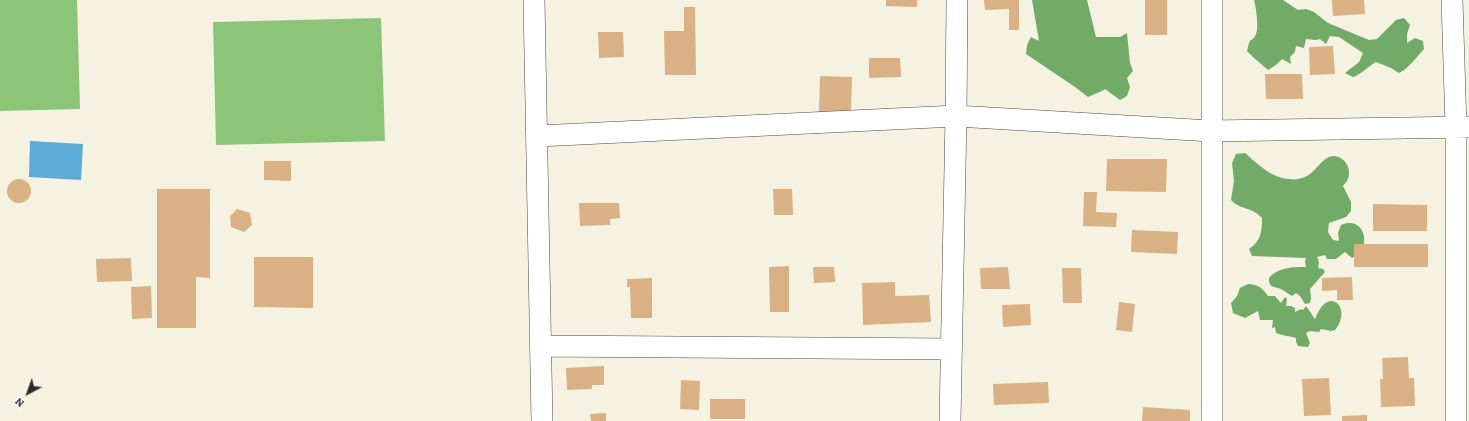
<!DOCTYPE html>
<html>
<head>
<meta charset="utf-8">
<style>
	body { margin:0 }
	#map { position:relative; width:1469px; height:421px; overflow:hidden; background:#f6f2e2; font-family:Alegreya,serif }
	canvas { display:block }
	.north { position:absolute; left:8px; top:373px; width:40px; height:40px; -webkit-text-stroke:3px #fff; paint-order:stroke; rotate:221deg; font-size:11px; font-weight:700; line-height:16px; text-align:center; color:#2b2b2b }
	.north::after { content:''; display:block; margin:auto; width:14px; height:18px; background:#2b2b2b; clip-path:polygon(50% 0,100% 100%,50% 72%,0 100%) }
</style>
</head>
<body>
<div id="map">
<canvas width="1469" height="421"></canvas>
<div class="north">N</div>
</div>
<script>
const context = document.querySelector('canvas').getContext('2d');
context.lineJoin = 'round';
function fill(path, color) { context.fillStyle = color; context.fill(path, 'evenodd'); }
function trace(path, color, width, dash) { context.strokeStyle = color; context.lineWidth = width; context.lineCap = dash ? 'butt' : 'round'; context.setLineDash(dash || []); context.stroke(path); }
const green = new Path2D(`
	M0,0H77L80,109L0,111Z
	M381,18L385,141L216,145L213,22Z`);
const forest = new Path2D(`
	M1032,0H1087L1096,37H1120L1127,33L1130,63L1133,71L1127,78L1130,87L1127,96L1120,100L1105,89L1104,90L1088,97L1075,87L1026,54L1027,45L1031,37L1039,41Z
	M1254,0H1283L1298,10L1306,9L1314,12L1328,23L1369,40L1377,39L1396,20L1404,18L1410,25L1407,34V43L1415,38L1423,41L1424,49C1416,58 1409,68 1399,73L1391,68L1376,62C1367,67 1362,74 1353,77L1345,73L1359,62L1363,53L1339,37L1330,36L1326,44L1320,39L1316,40L1306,39L1304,48L1296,46L1295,52L1290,57L1291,64L1282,59L1276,65L1268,70L1253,57L1247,51C1248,48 1248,44 1250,41C1252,39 1255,38 1256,34C1259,29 1256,6 1254,0Z
	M1245,153C1258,164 1271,178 1289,179C1295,180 1301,179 1307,176C1318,171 1326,148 1342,159C1346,162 1349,167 1349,172C1349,179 1347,181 1343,186L1351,202V211L1346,217L1329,223L1328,232L1333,240L1339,241L1338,233L1341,225C1364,215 1374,247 1352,258L1345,252L1336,259H1327L1325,255L1317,257L1319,262L1318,268L1323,269L1325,272L1310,289L1311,298L1310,303L1305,304L1300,296L1296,293L1292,296C1288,294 1285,291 1281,289C1274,286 1269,289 1269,278C1278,267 1294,267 1306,267L1305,261L1306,258L1252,256L1249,249C1261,241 1262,232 1262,218C1251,206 1242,211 1231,200L1234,181L1232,163L1236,154Z
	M1248,284C1257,284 1263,288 1268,296H1275L1281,303L1285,297L1287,299L1286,306H1291L1295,308V312L1301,309L1303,310L1306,306L1315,319C1329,283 1353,309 1335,330L1331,331L1321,329L1319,332L1310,331L1306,333L1310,343L1308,347L1298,346L1296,342V338C1289,336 1284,336 1276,333L1275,327L1272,328L1273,320H1260L1258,311L1245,318L1233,313L1231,303L1237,296L1240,288Z`);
const water = new Path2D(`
	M30,141L83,144L81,180L29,177Z`);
const building = new Path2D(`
	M886,0H917V7L886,6Z
	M984,0H1019V30H1009V9L985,10Z
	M1145,0H1167V35H1145Z
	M1332,0H1364L1365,14L1333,16Z
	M684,7H695L696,75H665L664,31H684Z
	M598,32H623L624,57L599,58Z
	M1333,46L1335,74L1310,75L1309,47Z
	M869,58H900L901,77L869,78Z
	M1265,74H1302L1303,99H1266Z
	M820,76L852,77L851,112H819Z
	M1107,159H1167L1166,192L1106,191Z
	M264,161H291V181L264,180Z
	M7 191a12 12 0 1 1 24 0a12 12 0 1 1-24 0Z
	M157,189H210V278L196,277V328H157Z
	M773,189H792L793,215H774Z
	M1084,192H1097L1096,212L1117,213L1116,227L1083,226Z
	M579,203H619L620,218L610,219V225L580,226Z
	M1373,204L1427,205V231H1373Z
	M237,209L250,213L252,225L244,232L231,227L230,216Z
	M1132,230L1178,232L1177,254L1131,252Z
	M1354,244H1428V267H1354Z
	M254,257H313V308L254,307Z
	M131,258L132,281L97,282L96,259Z
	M789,266V312H770L769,267Z
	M813,267H834L835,282L814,283Z
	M1008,267L1010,289H981L980,268Z
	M1062,268H1081L1082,303H1063Z
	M1352,277L1353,300H1337V290L1322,291V278Z
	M652,278V318H631L630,287H627V279Z
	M895,282V296L929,295L931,322L863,325L862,283Z
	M151,286L152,318L132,319L131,287Z
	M1119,302L1135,304L1132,332L1116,330Z
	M1030,304L1031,325L1003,327L1002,305Z
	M1408,357L1409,378H1414L1415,406L1381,407L1380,379H1383L1382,358Z
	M604,366V385H592V389L567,390L566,368Z
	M1329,378L1331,415L1304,416L1302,379Z
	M681,380L700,381L699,410L680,409Z
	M1048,382L1049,403L994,405L993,384Z
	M710,399H745V419H710Z
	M1143,407L1190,410V421H1142Z
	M606,413V421H591L590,414Z
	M1367,415V421H1342V416Z`);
const street = new Path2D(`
	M534,0L542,421
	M1212,0V421
	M1452,0L1456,127V421
	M538,136L956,116L1211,131L1469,127
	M541,346L951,349
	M950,421L956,116L957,0`);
fill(green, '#8dc578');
fill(forest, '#72aa68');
fill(water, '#5caad6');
fill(building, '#dab185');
trace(street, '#494946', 22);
trace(street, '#fff', 21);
</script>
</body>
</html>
